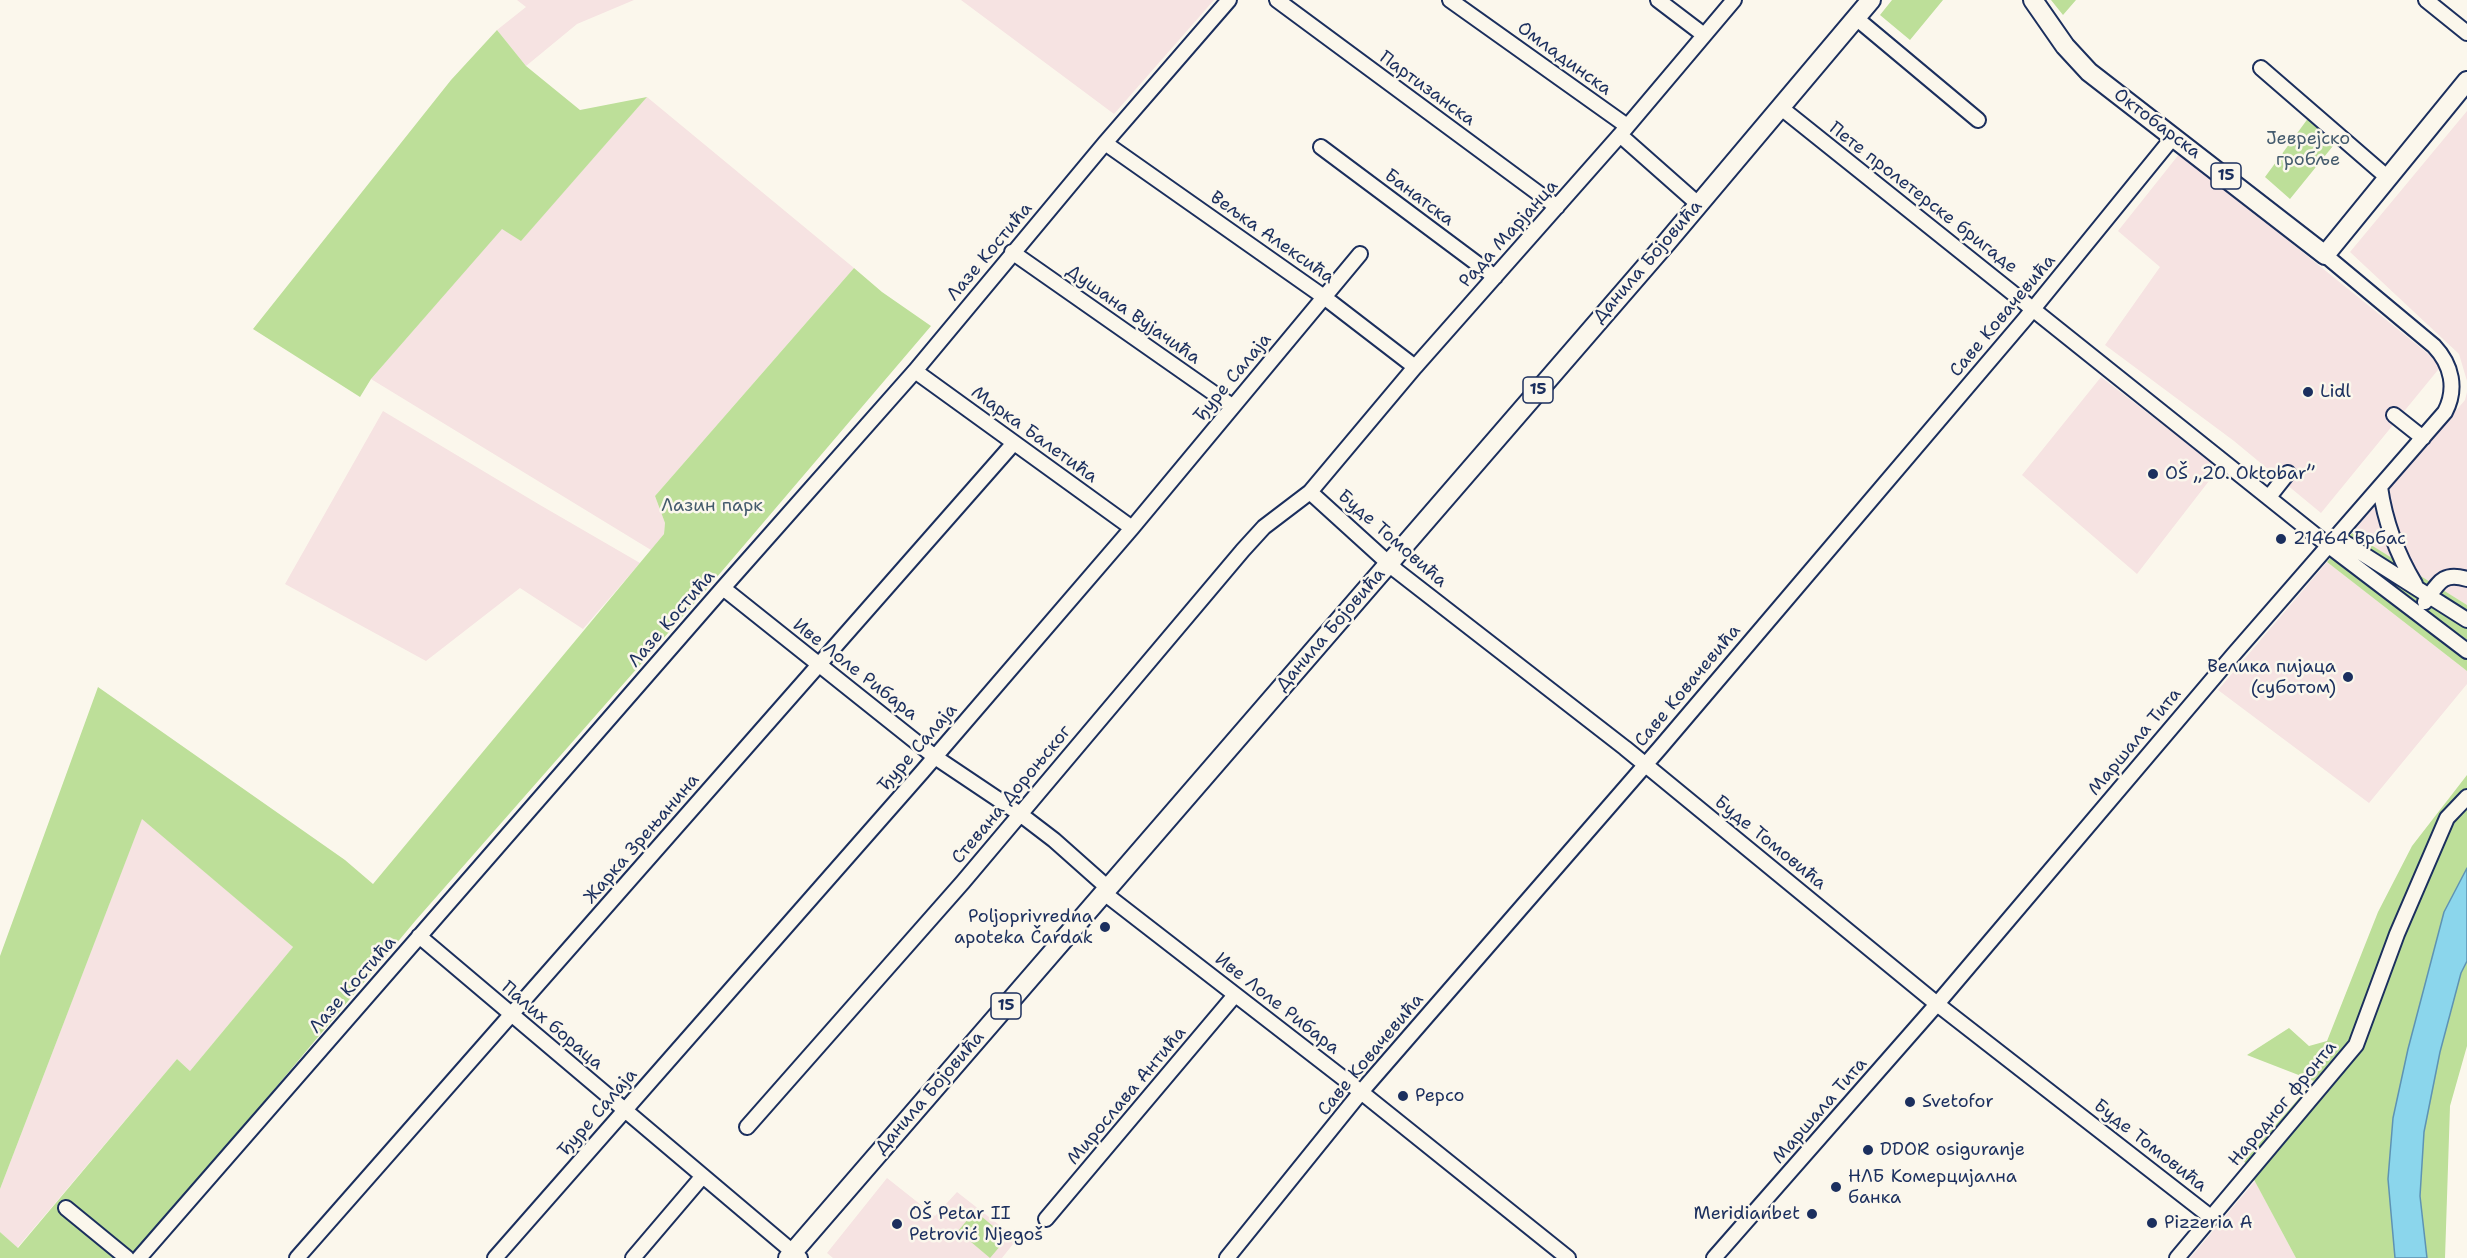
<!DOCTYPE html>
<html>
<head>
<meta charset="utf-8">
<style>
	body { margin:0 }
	canvas { display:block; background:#fbf7ec }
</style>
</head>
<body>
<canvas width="2467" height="1258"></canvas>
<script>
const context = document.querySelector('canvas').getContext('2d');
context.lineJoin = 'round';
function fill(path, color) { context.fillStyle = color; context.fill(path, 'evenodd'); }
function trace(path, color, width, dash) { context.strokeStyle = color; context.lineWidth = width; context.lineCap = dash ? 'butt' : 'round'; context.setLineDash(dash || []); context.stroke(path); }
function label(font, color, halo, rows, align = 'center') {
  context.font = font + ' "Shantell Sans",sans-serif'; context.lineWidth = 5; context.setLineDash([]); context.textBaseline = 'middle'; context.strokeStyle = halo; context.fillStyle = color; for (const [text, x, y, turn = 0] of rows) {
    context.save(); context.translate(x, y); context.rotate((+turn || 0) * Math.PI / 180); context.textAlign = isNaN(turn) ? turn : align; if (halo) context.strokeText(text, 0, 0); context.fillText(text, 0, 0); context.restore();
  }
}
const built = new Path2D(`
	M517,0H634L577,24L526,66L497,30L526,7Z
	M961,0H1214L1114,114Z
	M647,97L854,268L655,496L665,523L664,534L651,550L371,379L502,228L521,240Z
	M2467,111V381L2459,354L2350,252Z
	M2180,153L2442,365L2321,513L2234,441L2105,345L2160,267L2118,231Z
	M2101,377L2219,468L2137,574L2022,475Z
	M2467,392V605L2352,533L2465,400Z
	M383,411L540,505L640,563L583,629L520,588L426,661L285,584Z
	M2327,562L2467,671V684L2369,803L2218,690Z
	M142,818L293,947L190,1071L177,1059L17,1248L0,1232V1189Z
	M887,1178L935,1216L957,1192L1017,1239L1002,1258H833L827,1253Z
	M2255,1181L2296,1258H2190Z`);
const green = new Path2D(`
	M1892,0H1943L1910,40L1880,15Z
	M2051,0H2076L2063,15Z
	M497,30L526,66L580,110L647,97L521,241L502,229L371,379L360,397L253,329L451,80Z
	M2309,117L2337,141L2290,199L2265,177Z
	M854,268L882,292L931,326L705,591L416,920L133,1258H0V1232L18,1248L177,1059L190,1071L293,947L142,819L0,1189V956L98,687L345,860L373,884L664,534L665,523L655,496Z
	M2352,533L2467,605V671L2327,562Z
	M2467,775V868L2444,912L2408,1049L2393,1118L2388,1179L2395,1258H2296L2244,1161L2314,1081L2247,1055L2289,1028L2309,1046L2327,1041L2378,912L2412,846Z
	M2467,961V1046L2450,1106L2445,1258H2427L2420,1196L2424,1132L2440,1052L2461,973Z
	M975,1211L1007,1238L990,1258L958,1231Z`);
const water = new Path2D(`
	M2467,868V961L2461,973L2440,1052L2424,1132L2420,1196L2427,1258H2395L2388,1179L2393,1118L2408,1049L2444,912Z`);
const minor = new Path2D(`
	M1277,0L1557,207
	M1450,0L1627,126
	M1658,0L1704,35
	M2426,0L2467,33
	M1856,18L1978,120
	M2261,68L2388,178
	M1780,107L2329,546L2467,651
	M1620,135L1698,204
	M1105,143L1324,297L1415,367
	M1321,147L1495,277
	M1012,252L1232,406
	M915,371L1132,528
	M2394,415L2423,438
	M2380,487C2385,522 2397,554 2415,584
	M1310,492L1397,571L1625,748L1937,1004L2212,1218
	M2269,497L2288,473
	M2336,537L2467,620
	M723,588L935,757L1020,814L1054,840L1108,888
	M2425,602C2438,584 2442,571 2467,579
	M1104,893L1361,1092L1568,1258
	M419,936L800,1258
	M747,1127L963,882L1243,550L1264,527L1310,492L1415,367L1620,135L1734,0
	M66,1208L127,1258
	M1046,1219L1235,995
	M139,1258L723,588L915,371L1105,143L1229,0
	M297,1258L1013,444
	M495,1258L922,772L1132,528L1360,254
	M633,1258L702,1177
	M1227,1258L1361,1092L1660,748L2025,319L2174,136
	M1714,1258L1937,1004L2234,654L2445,412C2457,389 2452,365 2434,346L2325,255
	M2177,1258L2356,1045L2397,934L2447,818L2467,797`);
const major = new Path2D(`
	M2033,0L2065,46L2089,72L2325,255L2467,81
	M788,1258L1667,242L1871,0`);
const markers = [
	[2308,392,6,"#1b2f5e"],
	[2153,474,6,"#1b2f5e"],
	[2281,539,6,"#1b2f5e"],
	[2348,677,6,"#1b2f5e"],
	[1105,927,6,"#1b2f5e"],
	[1403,1096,6,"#1b2f5e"],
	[1910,1102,6,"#1b2f5e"],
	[1868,1150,6,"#1b2f5e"],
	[1836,1187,6,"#1b2f5e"],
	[1812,1214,6,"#1b2f5e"],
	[2152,1223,6,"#1b2f5e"],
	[897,1224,6,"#1b2f5e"]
];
const shields = [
	[2226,176,30],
	[1538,390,30],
	[1006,1006,30]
];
const shieldNames = [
	["15",2226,176],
	["15",1538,390],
	["15",1006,1006]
];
const streetNames = [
	["Омладинска",1564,59,36],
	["Партизанска",1427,89,36],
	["Октобарска",2157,124,37],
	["Банатска",1419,198,37],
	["Пете пролетерске бригаде",1923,198,38],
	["Рада Марјанца",1509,234,-48],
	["Вељка Алексића",1272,238,35],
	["Лазе Костића",990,252,-50],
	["Данила Бојовића",1648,262,-49],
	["Душана Вујачића",1133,315,35],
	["Саве Ковачевића",2003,316,-50],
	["Ђуре Салаја",1233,378,-50],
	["Марка Балетића",1034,435,36],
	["Буде Томовића",1392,539,41],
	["Лазе Костића",672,619,-49],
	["Данила Бојовића",1331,630,-49],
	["Иве Лоле Рибара",855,670,38],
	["Саве Ковачевића",1688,686,-50],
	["Маршала Тита",2135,742,-50],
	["Ђуре Салаја",918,748,-49],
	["Стевана Дороњског",1012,795,-50],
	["Жарка Зрењанина",642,839,-49],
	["Буде Томовића",1770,843,39],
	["Лазе Костића",353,985,-49],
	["Иве Лоле Рибара",1277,1004,38],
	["Палих бораца",552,1026,40],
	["Саве Ковачевића",1371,1055,-50],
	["Данила Бојовића",930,1093,-49],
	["Мирослава Антића",1127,1096,-50],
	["Народног фронта",2283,1104,-50],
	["Маршала Тита",1820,1111,-49],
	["Ђуре Салаја",598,1113,-49],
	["Буде Томовића",2150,1146,38]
];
const parkNames = [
	["Јеврејско",2308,139],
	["гробље",2308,160],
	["Лазин парк",712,506]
];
const poiNames = [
	["Lidl",2320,392],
	["OŠ „20. Oktobar”",2165,474],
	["21464 Врбас",2293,539],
	["Велика пијаца",2336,667,"right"],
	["(суботом)",2336,688,"right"],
	["Poljoprivredna",1093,917,"right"],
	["apoteka Čardak",1093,938,"right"],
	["Pepco",1415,1096],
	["Svetofor",1922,1102],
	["DDOR osiguranje",1880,1150],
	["НЛБ Комерцијална",1848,1177],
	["банка",1848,1198],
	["OŠ Petar II",909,1214],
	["Petrović Njegoš",909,1235],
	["Meridianbet",1800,1214,"right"],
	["Pizzeria A",2164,1223]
];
fill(built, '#f6e3e2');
fill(green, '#bddf99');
fill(water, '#8bd6ec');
trace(water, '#5e93b3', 1.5);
trace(minor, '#1b2f5e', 18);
trace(major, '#1b2f5e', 22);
trace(minor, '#fbf7ec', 14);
trace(major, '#fbf7ec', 18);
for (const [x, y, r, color] of markers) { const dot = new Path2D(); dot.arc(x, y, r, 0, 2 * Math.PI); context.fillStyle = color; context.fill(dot); trace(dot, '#fbf7ec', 2); }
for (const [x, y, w] of shields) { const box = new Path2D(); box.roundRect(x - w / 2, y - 13, w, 26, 4.5); context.fillStyle = '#fbf7ec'; context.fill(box); trace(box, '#1b2f5e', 1.5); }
label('bold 16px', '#1b2f5e', null, shieldNames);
label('18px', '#1b2f5e', '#fbf7ec', streetNames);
label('18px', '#445b6d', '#fbf7ec', parkNames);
label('18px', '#1b2f5e', '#fbf7ec', poiNames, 'left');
</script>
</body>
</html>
